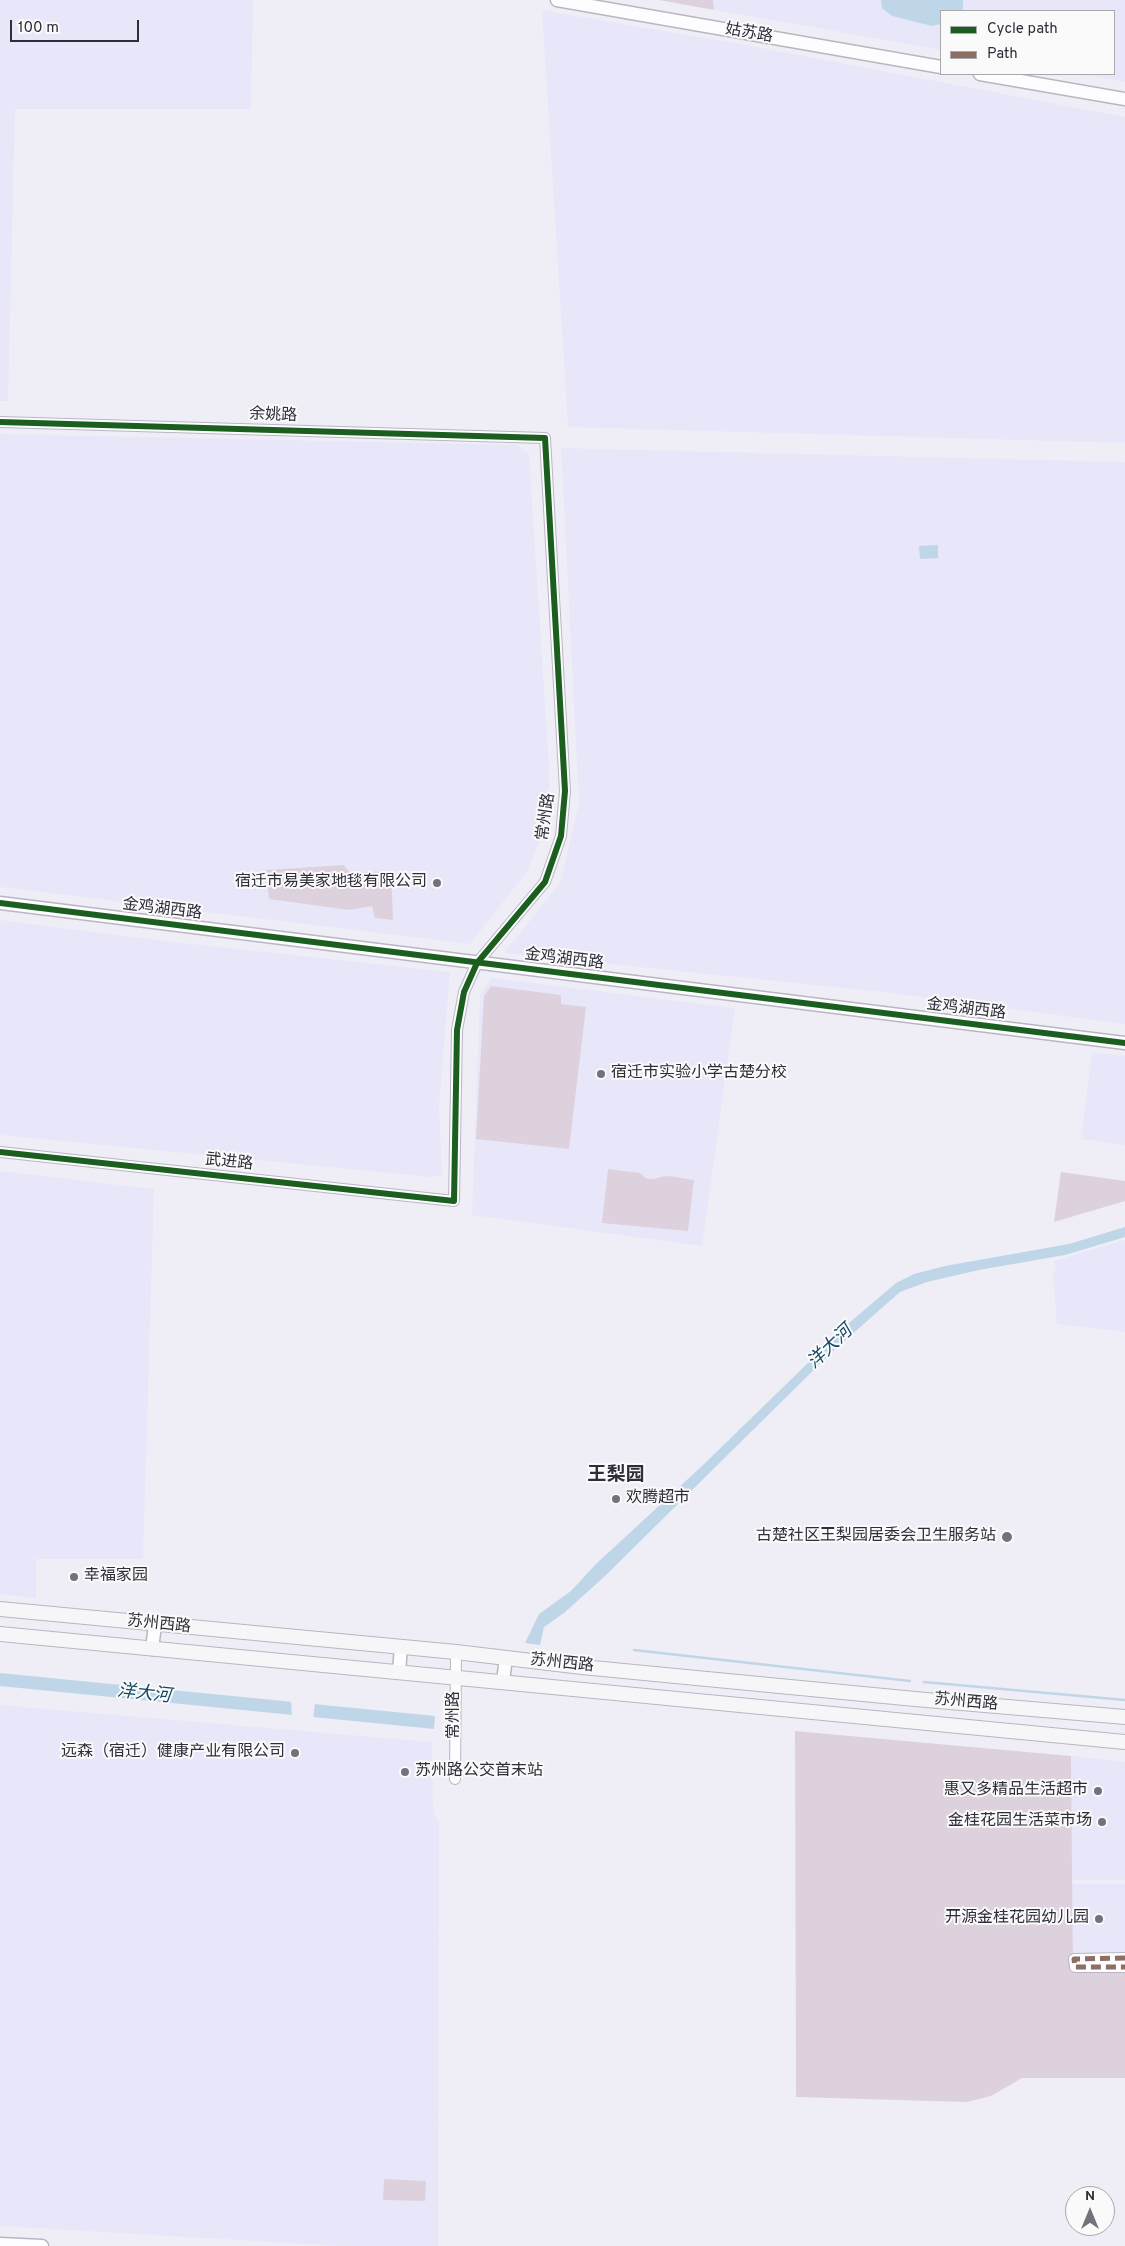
<!DOCTYPE html>
<html>
<head>
<meta charset="utf-8">
<style>
	body { margin:0 }
	#map { position:relative; width:1125px; height:2246px; overflow:hidden; background:#efeef6; font-family:Overpass,sans-serif }
	canvas { display:block }
	.legend { position:absolute; left:940px; top:10px; width:175px; height:65px; box-sizing:border-box; background:#fafafa; border:1px solid #a8a8ad; margin:0; padding:6px 9px; list-style:none; font-size:15px; color:#2e2d3a }
	.legend li { display:flex; align-items:center; gap:10px; height:25px }
	.legend b { width:25px; border:1px solid #a8a8ad }
	.north { position:absolute; left:1065px; top:2186px; width:50px; height:50px; box-sizing:border-box; background:#fafafa; border:1px solid #a8a8ad; border-radius:50%; rotate:0deg; font-size:14px; font-weight:700; line-height:20px; text-align:center; color:#2e2d3a }
	.north::after { content:''; display:block; margin:auto; width:18px; height:22px; background:#72717c; clip-path:polygon(50% 0,100% 100%,50% 72%,0 100%) }
	.scale { position:absolute; left:10px; top:20px; width:129px; height:22px; box-sizing:border-box; border:2px solid #2e2d3a; border-top:0; padding-left:6px; font-size:15px; line-height:18px; white-space:nowrap; color:#2e2d3a; -webkit-text-stroke:4px #fafafa; paint-order:stroke }
</style>
</head>
<body>
<div id="map">
<canvas width="1125" height="2246"></canvas>
<ul class="legend">
<li><b style="height:6px;background:#1b5e20"></b>Cycle path</li>
<li><b style="height:6px;background:#8d6e63"></b>Path</li>
</ul>
<div class="north">N</div>
<div class="scale">100 m</div>
</div>
<script>
const context = document.querySelector('canvas').getContext('2d');
context.lineJoin = 'round';
function fill(path, color) { context.fillStyle = color; context.fill(path, 'evenodd'); }
function trace(path, color, width, dash) { context.strokeStyle = color; context.lineWidth = width; context.lineCap = dash ? 'butt' : 'round'; context.setLineDash(dash || []); context.stroke(path); }
function label(font, color, halo, rows, align = 'center') {
  context.font = font + ' Overpass,"Noto Sans SC",sans-serif'; context.lineWidth = 4; context.setLineDash([]); context.textBaseline = 'middle'; context.strokeStyle = halo; context.fillStyle = color; for (const [text, x, y, turn = 0] of rows) {
    context.save(); context.translate(x, y); context.rotate((+turn || 0) * Math.PI / 180); context.textAlign = isNaN(turn) ? turn : align; if (halo) context.strokeText(text, 0, 0); context.fillText(text, 0, 0); context.restore();
  }
}
const built = new Path2D(`
	M0,0H253L251,109H15L8,401H0Z
	M659,0H1125V82L1080,74H1114V11H941V50Z
	M542,10L751,46L1125,117V443L568,427Z
	M0,434L517,445L529,454L549,767V801L543,836L526,873L470,944L0,887Z
	M561,448L1125,462V1024L882,992L504,953L560,883L579,804Z
	M0,920L173,942L450,972L439,1107L442,1175L431,1177L0,1135Z
	M491,978L735,1008L702,1246L472,1215L480,994Z
	M1092,1052L1125,1056V1145L1081,1139Z
	M0,1171L154,1189L143,1559H36V1598L0,1594Z
	M1125,1240V1332L1057,1324L1053,1274L1056,1269L1053,1261Z
	M0,1705L432,1742L433,1813L439,1821L438,2246H339L0,2226Z
	M1071,1756L1125,1762V1880H1072Z
	M1072,1884H1125V1953H1072Z`);
const green = new Path2D(`
	M659,0H713L714,10Z
	M344,865L350,873L391,871L393,920L375,918L372,906L349,910L269,899L266,870Z
	M491,986L561,995V1004L586,1007L569,1149L476,1139L484,996Z
	M608,1169L640,1173C650,1184 655,1177 666,1176C674,1176 685,1179 694,1180L688,1231L602,1223Z
	M1061,1172L1125,1181V1201L1054,1222Z
	M795,1731L1071,1756L1073,1971H1125V2078H1022L991,2096L967,2102L796,2097Z
	M384,2179L426,2181L425,2201L383,2200Z`);
const water = new Path2D(`
	M881,0H963V11H941V24L932,26L892,16L882,8Z
	M938,545V558L920,559L919,546Z
	M1125,1227V1237L1065,1255L979,1270L927,1282L900,1292L833,1351L604,1577L564,1613L544,1627L540,1645L525,1643L539,1614L571,1591L596,1564L702,1466L849,1323L896,1283L914,1274L945,1266L1069,1244Z
	M0,1673L435,1716L434,1729L0,1686Z`);
const pier = new Path2D(`
	M291,1700L315,1703L313,1720L292,1719Z`);
const stream = new Path2D(`
	M634,1650L910,1681
	M924,1682L1125,1700`);
const minor = new Path2D(`
	M0,422L545,438L565,791L561,836L545,882L477,963L464,992L457,1030L454,1201L0,1152
	M455,1779L456,1652
	M1125,1958L1074,1959L1075,1967H1125`);
const tertiary = new Path2D(`
	M557,0L941,67
	M980,74L1125,99
	M0,903L1125,1043
	M152,1649L155,1625
	M399,1672L401,1647
	M503,1681L506,1658
	M0,2244L42,2246`);
const secondary = new Path2D(`
	M0,1609L456,1652L582,1667L915,1699L1125,1717
	M0,1634L1125,1742`);
const quiet = new Path2D(`
	M1125,1958L1074,1959L1075,1967H1125`);
const cycleway = new Path2D(`
	M0,422L545,438L565,791L561,836L545,882L477,963L464,992L457,1030L454,1201L0,1152
	M0,903L1125,1043`);
const markers = [
	[437,883,5,"#72717c"],
	[601,1074,5,"#72717c"],
	[616,1499,5,"#72717c"],
	[1007,1537,6,"#72717c"],
	[74,1577,5,"#72717c"],
	[295,1753,5,"#72717c"],
	[405,1772,5,"#72717c"],
	[1098,1791,5,"#72717c"],
	[1102,1822,5,"#72717c"],
	[1099,1919,5,"#72717c"]
];
const streetNames = [
	["姑苏路",749,34,10],
	["余姚路",273,416,2],
	["常州路",547,817,-82],
	["金鸡湖西路",162,910,7],
	["金鸡湖西路",564,960,7],
	["金鸡湖西路",966,1010,7],
	["武进路",229,1163,6],
	["苏州西路",159,1625,6],
	["苏州西路",562,1664,6],
	["苏州西路",966,1703,5],
	["常州路",455,1715,-90]
];
const poiNames = [
	["宿迁市易美家地毯有限公司",427,883],
	["宿迁市实验小学古楚分校",611,1074,"left"],
	["欢腾超市",626,1499,"left"],
	["古楚社区王梨园居委会卫生服务站",996,1537],
	["幸福家园",84,1577,"left"],
	["远森（宿迁）健康产业有限公司",285,1753],
	["苏州路公交首末站",415,1772,"left"],
	["惠又多精品生活超市",1088,1791],
	["金桂花园生活菜市场",1092,1822],
	["开源金桂花园幼儿园",1089,1919]
];
const waterNames = [
	["洋大河",831,1348,-44],
	["洋大河",144,1695,6]
];
const quarterNames = [
	["王梨园",616,1476]
];
fill(built, '#e8e7f9');
fill(green, '#ded1de');
fill(water, '#bfd6e8');
fill(pier, '#efeef6');
trace(stream, '#bfd6e8', 2.5);
trace(minor, '#b8b7c1', 12);
trace(tertiary, '#b8b7c1', 15);
trace(secondary, '#b8b7c1', 16);
trace(minor, '#fdfcfe', 10);
trace(tertiary, '#fdfcfe', 12);
trace(secondary, '#f6f5f8', 14);
trace(quiet, '#8d6e63', 5, [10, 5]);
trace(cycleway, '#1b5e20', 6);
for (const [x, y, r, color] of markers) { const dot = new Path2D(); dot.arc(x, y, r, 0, 2 * Math.PI); context.fillStyle = color; context.fill(dot); trace(dot, '#fafafa', 2); }
label('16px', '#2e2d3a', '#fafafa', streetNames);
label('16px', '#2e2d3a', '#fafafa', poiNames, 'right');
label('italic 18px', '#134868', '#fafafa', waterNames);
label('bold 19px', '#2e2d3a', '#fafafa', quarterNames);
</script>
</body>
</html>
